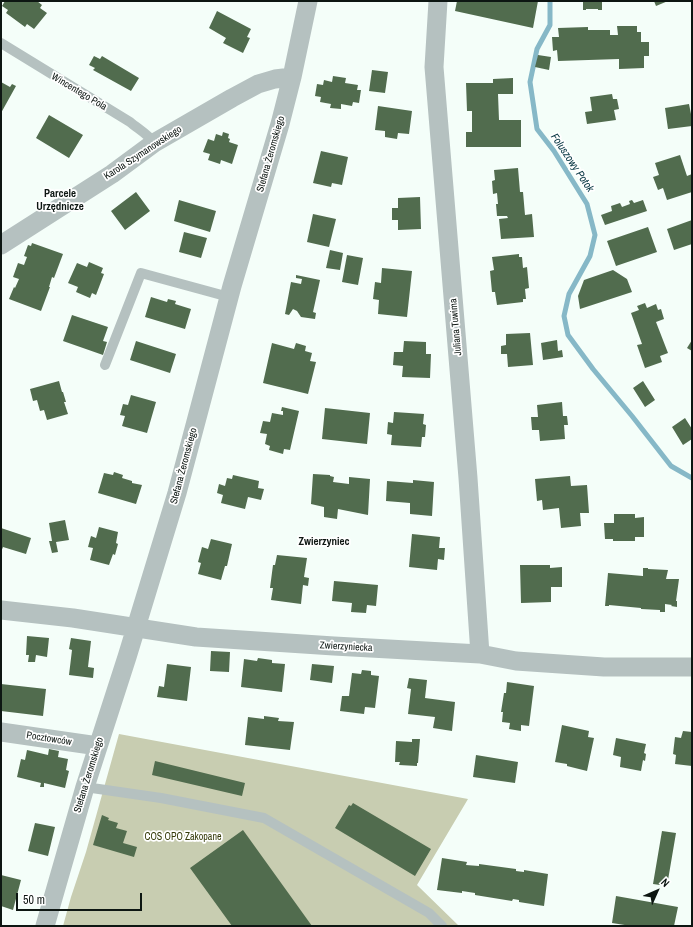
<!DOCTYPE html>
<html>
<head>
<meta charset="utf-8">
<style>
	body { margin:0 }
	#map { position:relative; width:693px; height:927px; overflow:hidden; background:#f4fef9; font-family:"Archivo Narrow",sans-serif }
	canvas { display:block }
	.frame { position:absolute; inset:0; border:2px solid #0d1612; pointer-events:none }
	.north { position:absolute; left:637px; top:871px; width:40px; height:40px; -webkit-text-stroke:3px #fff; paint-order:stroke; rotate:45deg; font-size:11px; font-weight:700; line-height:16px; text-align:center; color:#0d1612 }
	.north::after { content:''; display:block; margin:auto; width:14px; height:18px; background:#0d1612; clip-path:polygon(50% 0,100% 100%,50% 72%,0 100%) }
	.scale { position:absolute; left:16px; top:893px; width:126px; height:18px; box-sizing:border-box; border:2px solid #0d1612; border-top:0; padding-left:5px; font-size:12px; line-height:14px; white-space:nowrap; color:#0d1612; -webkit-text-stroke:3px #fff; paint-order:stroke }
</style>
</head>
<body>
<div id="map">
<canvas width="693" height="927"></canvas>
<div class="frame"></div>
<div class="north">N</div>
<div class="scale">50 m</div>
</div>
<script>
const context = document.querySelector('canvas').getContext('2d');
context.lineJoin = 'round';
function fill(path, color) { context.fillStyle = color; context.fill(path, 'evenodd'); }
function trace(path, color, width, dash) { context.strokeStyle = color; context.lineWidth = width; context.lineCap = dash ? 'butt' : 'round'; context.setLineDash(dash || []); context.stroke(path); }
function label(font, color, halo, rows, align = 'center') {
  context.font = font + ' "Archivo Narrow",sans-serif'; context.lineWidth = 3.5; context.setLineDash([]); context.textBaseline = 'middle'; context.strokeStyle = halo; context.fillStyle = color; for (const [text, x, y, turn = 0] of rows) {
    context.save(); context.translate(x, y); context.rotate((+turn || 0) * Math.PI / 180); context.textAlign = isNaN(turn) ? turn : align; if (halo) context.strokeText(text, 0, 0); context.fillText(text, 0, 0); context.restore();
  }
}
const green = new Path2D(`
	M119,734L468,799L417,885L459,926H63L71,897L86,852Z`);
const stream = new Path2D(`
	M550,1V25L537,49L530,82L537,129L554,151L587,204L595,235L590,256L569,294L564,316L568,335L593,369L632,416L671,466L692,478`);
const building = new Path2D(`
	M5,1H37L42,5L40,8L47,13L34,29L27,24L25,27L6,13L8,10L2,6Z
	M457,1H538L533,28L455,11Z
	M583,1H602V10H598V9H586V10H583Z
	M654,1H668L656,6Z
	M217,11L251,29L247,37L250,38L243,53L223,43L226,38L209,28Z
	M617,26H637V32H641V42H649V56H644V68L619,69V59L558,61L557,50L553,51L552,37H559L558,28L588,27V30H610V35H618Z
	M538,55L551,57L549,70L535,67Z
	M94,56L100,59L102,56L139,78L131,91L93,70L95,68L89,65Z
	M372,70L388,72L385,93L369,91Z
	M333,76L346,78L345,83L358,85L357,90H361L359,103L353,102L352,106L341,104V109L330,108L331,104L320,102L321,97L315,96L317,84L323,85L324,80L332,82Z
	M513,78V94H498L499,120H521V147H466V132H472V111H467L466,83H493V79Z
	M1,82L10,87L12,84L16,86L1,113Z
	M612,94L613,99H617L619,109L614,110L616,120L587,124L585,112L592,111L590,97Z
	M689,104L691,114H692V126L668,129L665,108Z
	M378,106L412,111L409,134L398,133L397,139L385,137V131L375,130Z
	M49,115L83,135L69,158L36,138Z
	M223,132L229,134L228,138L230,139L229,142L238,145L232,164L221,160L220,164L208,160L210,154L203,152L208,139L214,141L216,134L222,136Z
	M321,151L348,157L342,185L332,183L331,187L313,183Z
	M680,155L687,176L692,174V192L667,200L663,188L658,190L653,177L659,175L655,163Z
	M518,168L520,192H523L525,215L532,214L534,237L501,239L499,219L508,218L507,216H497L496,204H498L497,193L493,194L492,181L495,180L494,170Z
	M136,192L150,211L125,230L111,211Z
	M420,197L421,229L398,230V220H392V208H398V198Z
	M179,200L216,211L210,232L174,221Z
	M632,200L634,203L643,200L647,211L605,225L601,215L612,211L611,206L620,203L622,207L630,204L629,201Z
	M313,214L336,219L329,247L307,242Z
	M692,220V244L674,250L667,229Z
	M648,227L657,252L616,266L607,241Z
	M184,232L207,238L201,258L179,252Z
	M32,243L63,254L54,278L52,277L49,287H50L41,311L9,299L14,287L15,288L19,279L13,277L18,263L24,265L27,257L24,256L28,245L31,246Z
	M330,250L343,253L340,270L326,268Z
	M519,254V257H522L523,268L527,267L529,288L525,289L526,299H523V302L497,305L495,292H492L490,271L494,270L492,257Z
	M347,255L363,258L358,285L342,282Z
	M89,262L103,268L101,273L104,274L96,295L92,293L90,298L76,292L78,287L68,283L77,263L87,267Z
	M382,268L412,271L407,317L378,314L379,300L373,299L375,282L381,283Z
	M613,270L627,279L632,292L580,309L578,296L584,280Z
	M296,275L320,280L313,312L316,313L315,319L301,317L297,311L293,309L289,315L285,314L291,282L301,284L302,279L296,278Z
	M151,297L167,302L168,299L176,301L175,304L191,309L185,329L145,317Z
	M645,303L647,308L656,304L658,310L661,309L664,319L656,322L668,353L660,356L662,362L645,368L637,345L642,344L631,313L639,310L637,306Z
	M72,315L108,327L103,341L107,342L103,355L63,341Z
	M530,333L533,365L508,367L507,354H501V346L506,345V334Z
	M557,340L558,351L562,350L563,357L543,360L541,343Z
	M692,340V351L687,348Z
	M136,341L176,354L170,373L130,360Z
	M404,341L426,342V354H431L430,378L402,377L403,366L393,365L394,352H403Z
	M272,343L294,349L296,343L306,346L305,351L312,353L310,361L316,362L308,394L263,383Z
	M59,381L62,392H63L66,402H64L68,414L47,420L44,410L40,411L37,400L33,401L30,389Z
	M643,381L655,400L645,407L633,388Z
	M131,395L156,402L147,433L122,426L125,416L120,415L123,404L128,405Z
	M562,402L563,416H567L568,425H564L565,439L540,441L539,430H532L531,417H538L537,405Z
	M282,407L299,411L290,450L284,449L283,454L269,450L270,446L265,444L267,434L260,433L263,421L270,422L272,413L283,415V411H281Z
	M325,408L370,413L367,444L322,439Z
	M394,412L424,414L423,424L426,425L425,437H422L421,447L391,445L392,435L387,434L388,422L393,423Z
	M685,418L692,429V439L683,445L672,427Z
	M114,472L123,475L122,478L132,481V483L142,485L136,504L98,493L104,473L113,475Z
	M313,474L330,475V476L334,477L333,482L349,484V477L370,479L368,515L338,509L337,519L324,517V507L311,504Z
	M233,475L259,481L258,488L264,489L261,500L248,497L245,509L221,503L223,495L217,493L219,484L225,486L227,478L232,479Z
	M570,476L571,486L587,485L589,513H580L581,526L561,528L559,508L543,510L542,500L537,501L535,479Z
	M413,480L434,482L432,516L410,514V503L386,501L387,481L413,483Z
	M614,514H635V518L644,517V537H635V541H613V539H605L604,523H614Z
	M65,520L69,540L56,542L58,552L52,553L49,541H52L49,523Z
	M99,527L118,532L116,543L118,544L115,555L113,554L109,565L90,560L93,548L88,547L91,536L96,538Z
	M1,528L31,538L26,554L3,547L1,552Z
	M412,534L440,537L439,548H445L444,560L438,559L437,570L409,567Z
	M211,539L232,544L227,566H225L221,580L198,574L201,563L198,562L202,547L208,549Z
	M277,555L307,558L304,577L309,578L308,586L303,585L301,604L271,600L273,588H270L273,565H275Z
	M520,565H550V568L562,567V587H551V602L521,603Z
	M643,568H648V569L668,570L666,579H679L676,601H677V607L671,606L672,605L665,604V612H660V610L641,609V608L609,605V606H605L608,573L643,576Z
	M334,581L378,585L376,606L367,605L366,613L351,612L352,603L332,601Z
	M27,636L49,638L47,657L36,655L35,662H28L29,655H26Z
	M71,638L91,641L88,667L94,668L93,678L69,675L72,650L69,649Z
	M211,651L230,652L229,672L210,671Z
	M258,658L272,660V663L285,664L282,692L241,687L244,659L257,661Z
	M167,664L191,667L187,701L157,697L159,686L164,687Z
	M312,664L334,666L332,683L310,680Z
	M362,670L371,671V675L379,676L375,708L365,707L364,714L340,711L342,696H349L352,673L361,674Z
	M409,678L427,680L425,698L455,702L452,731L433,728L435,717L408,714L411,689L407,688Z
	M507,682L534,686L529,726L521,725V731L509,729L510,723L502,722L503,712H501L504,693H506Z
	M1,684L46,689L43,716L1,711Z
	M264,716L279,718L278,721L294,722L290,750L245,745L248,717L264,719Z
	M562,725L589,731L588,737L594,738L587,771L567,766V764L555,762Z
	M683,731L692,732L691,739H692V766L675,764L676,755L673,754L675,737L681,738Z
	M616,738L646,744L644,753L646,754L645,761L643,760L641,771L620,767L621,757L613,755Z
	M412,739H420L418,763H417V766L399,765L400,762H395L396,741L412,742Z
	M49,749L59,751L58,757L68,759L66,770L69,771L65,788L44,783V787H40L41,783L17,777L21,759L25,760L27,750L48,755Z
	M476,755L518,762L515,783L473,777Z
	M155,761L245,783L242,796L152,775Z
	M353,803L431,849L415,876L335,828L349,805L351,806Z
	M102,815L109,818L108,820L118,823L116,828L127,831L123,843L137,847L134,857L93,845Z
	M35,823L55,827L48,856L28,851Z
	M243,830L312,926H281L280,925L279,926H232L190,868Z
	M662,831L676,833L667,886L653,884Z
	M442,858L467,862L466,865L479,866V864L516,869V871L524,872V870L548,874L544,906L519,902V900L513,899L512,901L475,895V893L462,891V893L437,890Z
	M1,875L21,880L13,910L1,906Z
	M616,896L678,907L674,926H631L612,923Z`);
const service = new Path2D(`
	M1,43L130,122C138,129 148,134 154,143
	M105,365L141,273L229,297
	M85,787L161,798L264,818L429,913L442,926`);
const minor = new Path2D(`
	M438,1L434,67L468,478L480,654
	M1,245L112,174L154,143L232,98L258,84L275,79L292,77
	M1,610L73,618L196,637L334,646L480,654L516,661L604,667H692
	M1,732L98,746
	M45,926L85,787L127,657L177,493L232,286L280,124L292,77L308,1`);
const streetNames = [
	["Wincentego Pola",79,92,31],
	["Karola Szymanowskiego",143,153,-33],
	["Stefana Żeromskiego",271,154,-74],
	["Juliana Tuwima",456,327,-95],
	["Stefana Żeromskiego",184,466,-75],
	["Zwierzyniecka",346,647,3],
	["Pocztowców",49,739,9],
	["Stefana Żeromskiego",89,775,-73]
];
const parkNames = [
	["COS OPO Zakopane",183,837]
];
const waterNames = [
	["Foluszowy Potok",572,163,56]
];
const neighbourhoodNames = [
	["Parcele",60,194],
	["Urzędnicze",60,207],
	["Zwierzyniec",324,542]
];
fill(green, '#c8cdb1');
trace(stream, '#86b8c7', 5);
fill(building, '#516c4e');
trace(service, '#b5c1c0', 10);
trace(minor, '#b5c1c0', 19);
label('10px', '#0d1612', '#fff', streetNames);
label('10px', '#363c0a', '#fff', parkNames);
label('italic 11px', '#053541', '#fff', waterNames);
label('bold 11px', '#0d1612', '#fff', neighbourhoodNames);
</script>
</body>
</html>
